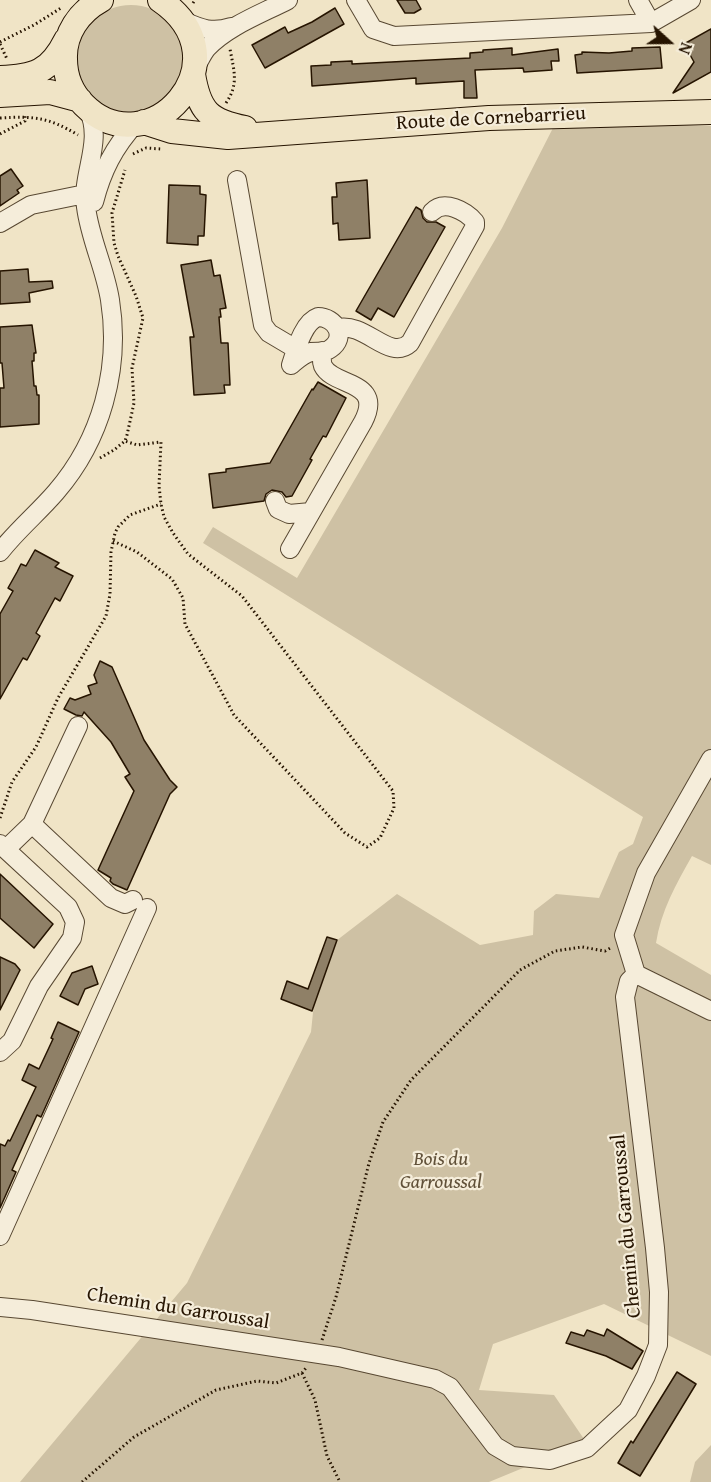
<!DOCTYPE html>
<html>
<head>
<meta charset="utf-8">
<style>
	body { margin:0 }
	#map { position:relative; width:711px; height:1482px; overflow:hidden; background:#f0e4c6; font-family:"Gentium Book Plus",serif }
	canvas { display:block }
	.north { position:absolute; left:639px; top:12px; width:60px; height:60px; -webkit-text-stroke:4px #f5edda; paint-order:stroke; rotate:111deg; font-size:16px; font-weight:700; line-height:24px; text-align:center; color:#261400 }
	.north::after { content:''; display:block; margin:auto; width:21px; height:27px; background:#261400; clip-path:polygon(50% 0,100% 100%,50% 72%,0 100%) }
</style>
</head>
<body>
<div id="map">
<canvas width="711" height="1482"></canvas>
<div class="north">N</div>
</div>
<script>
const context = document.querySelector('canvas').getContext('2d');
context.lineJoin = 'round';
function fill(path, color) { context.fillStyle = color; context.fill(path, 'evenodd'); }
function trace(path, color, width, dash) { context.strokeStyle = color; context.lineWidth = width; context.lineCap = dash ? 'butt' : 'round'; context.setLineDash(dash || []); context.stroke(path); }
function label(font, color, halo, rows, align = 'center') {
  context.font = font + ' "Gentium Book Plus",serif'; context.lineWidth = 4.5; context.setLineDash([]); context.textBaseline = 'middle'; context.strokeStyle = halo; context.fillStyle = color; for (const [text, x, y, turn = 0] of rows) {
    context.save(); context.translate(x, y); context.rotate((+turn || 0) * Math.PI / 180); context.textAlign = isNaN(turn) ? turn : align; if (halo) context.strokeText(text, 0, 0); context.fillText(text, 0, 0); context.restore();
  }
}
const green = new Path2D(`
	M77 59a54 54 0 1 1 108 0a54 54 0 1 1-108 0Z
	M661,125L711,126V865L692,856C676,884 661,911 656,943L711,975V1356L604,1304L493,1344L479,1390L554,1395L586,1442L489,1482H20L187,1283L311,1032L319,954L397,894L480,945L533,935L534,911L556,894L599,898L619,852L633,844L643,817L203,543L213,527L297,578L502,228L554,126Z
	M711,1445V1482H690L695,1462Z`);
const building = new Path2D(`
	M397,0H416L421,9L414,13H405Z
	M335,8L344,24L265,68L252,45L285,27L288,33L312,22Z
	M711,29V72L673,93L694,62L684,44Z
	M660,47L662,68L577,73L575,55L582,54V52L609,53L632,51V48Z
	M512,48V55L558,49L559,61H551L552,70L524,72L523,68L475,70L477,98H464V81L416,84V78L312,86L311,66L331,65V62L352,61V64L470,58V53L483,52V50Z
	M11,169L23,186L17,190L19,193L0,206V176Z
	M367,180L370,238L339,240L338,223L333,224L332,197H337L336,183Z
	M169,185L200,186V194L206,195L204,236H198V245L167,243Z
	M416,207L421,210L423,218L427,222H436L445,227L394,317L378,308L371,320L356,311Z
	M211,260L214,276L220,275L226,308L220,309L221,317H219L221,343H228L230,385H224L225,393L194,395L190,337H194L181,265Z
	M28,269L29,282L52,281L53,288L29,293L30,302L0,304V271Z
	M32,325L36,353H34V361H32L34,386H36L37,395H39V424L0,427V388H4L2,363H0V327Z
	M318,382L346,398L326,437L323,436L310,459L312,460L292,496L286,497L282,492L272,490L266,494L264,501L213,508L209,474L226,472V469L270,463L312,389L313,390Z
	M35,550L59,563L55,567L73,576L60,601L55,598L36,633L40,636L27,660L23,658L0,699V614L13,591L8,588L17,572L21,564L26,566Z
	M100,661L112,667L144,740L170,780L177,787L170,794L127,890L113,884L110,881L111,878L98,870L134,791L125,777L130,774L111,742L84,712L82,716L76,715L64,709L70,698L75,700L91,694L88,686L97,683L94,675Z
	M0,874L53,924L34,948L0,918Z
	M327,937L337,940L312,1011L281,999L287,981L308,989Z
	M0,957L15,964L20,970L0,1010Z
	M92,966L98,984L85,989L78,1005L60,996L72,973Z
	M58,1022L79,1032L41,1117L37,1115L12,1170L16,1172L0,1208V1144L5,1146L8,1140L10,1141L36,1087L22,1080L29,1064L39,1069L53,1039L51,1038Z
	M607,1329L643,1351L632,1369L606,1356L566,1343L571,1332L584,1336L587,1330L604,1336Z
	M677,1372L696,1384L640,1476L618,1463L631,1441L633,1443Z`);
const path = new Path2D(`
	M193,3L195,0
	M0,42L34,25L61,8
	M0,44L7,59
	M226,103C239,84 234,71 230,49
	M0,118C34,116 48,117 78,135
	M0,134L25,121V116
	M133,154L146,148L161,149
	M100,458L114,450L125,441L127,435L134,403L132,368L143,318L136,296L118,256L114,243L112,213L125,170
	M113,541L137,552L172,579L183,598L185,624L234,715L345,833L367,847L380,838L394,808L393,791L242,596L188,554L173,533L164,517L161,504L159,486L161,442L137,445L125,441
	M0,818L12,782L36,747L58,698L106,616L110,594L111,552L115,533L118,527L130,515L161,504
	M322,1340L336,1297L369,1163L383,1122L411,1080L520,970L555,951L582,947L605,951L612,947
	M302,1373L315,1400L327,1456L340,1482
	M82,1482L134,1437L216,1390L257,1381L276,1383L302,1373L306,1368`);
const minor = new Path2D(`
	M356,0L373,29L394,36L651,23L691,0
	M638,0L651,23
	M184,21C201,29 213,33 231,27
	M195,68C199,62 202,54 207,48C228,26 261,14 288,0
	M237,180L263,325L269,333L296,349
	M94,202C102,171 114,147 136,123
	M0,223L31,205L85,194
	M318,317C335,317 348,337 330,349C325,353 318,351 311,352C303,354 297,360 291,365C296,350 303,322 318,317Z
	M338,328C366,322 389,362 410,343L475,226V222C466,211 444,199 432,212
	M275,501L278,509L289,514L311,512
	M290,549L363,422C385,380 333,387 323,366C321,361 322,356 322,351
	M0,552C17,530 38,513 56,492C101,440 121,369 110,300C105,268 90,239 86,207C81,173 104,142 88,109
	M32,824L111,898L125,904L133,900
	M0,844L68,907L75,922L72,938L39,986L12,1041L0,1052
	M6,849L32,824L78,726
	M636,974L624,935L646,873L711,759
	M0,1236L147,908
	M0,1307L32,1310L339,1357L435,1379L450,1387L495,1446L512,1456L550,1460L587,1448L628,1410L646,1376L658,1345L659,1292L655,1248L625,997L629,981L636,974L711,1011`);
const major = new Path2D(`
	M101,0C79,12 64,34 65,59C65,77 72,93 84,105C148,169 249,61 160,0
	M193,74C199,111 209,121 245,128
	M0,78C34,77 50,72 66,40
	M0,95L50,92L80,100
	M144,122L172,131L228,137L489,118L711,112`);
const streetNames = [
	["Route de Cornebarrieu",491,119,-3],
	["Chemin du Garroussal",627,1226,-95],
	["Chemin du Garroussal",178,1309,9]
];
const parkNames = [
	["Bois du",441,1160],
	["Garroussal",441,1183]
];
fill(green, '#cec1a4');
fill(building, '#8f8067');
trace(building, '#261400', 1.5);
trace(minor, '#584832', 20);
trace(major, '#261400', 26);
trace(path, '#261400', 3, [1.5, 3]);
trace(minor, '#f5edda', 18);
trace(major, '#f0e4c6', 24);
label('20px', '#261400', '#f5edda', streetNames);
label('italic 20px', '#615139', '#f5edda', parkNames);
</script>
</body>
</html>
